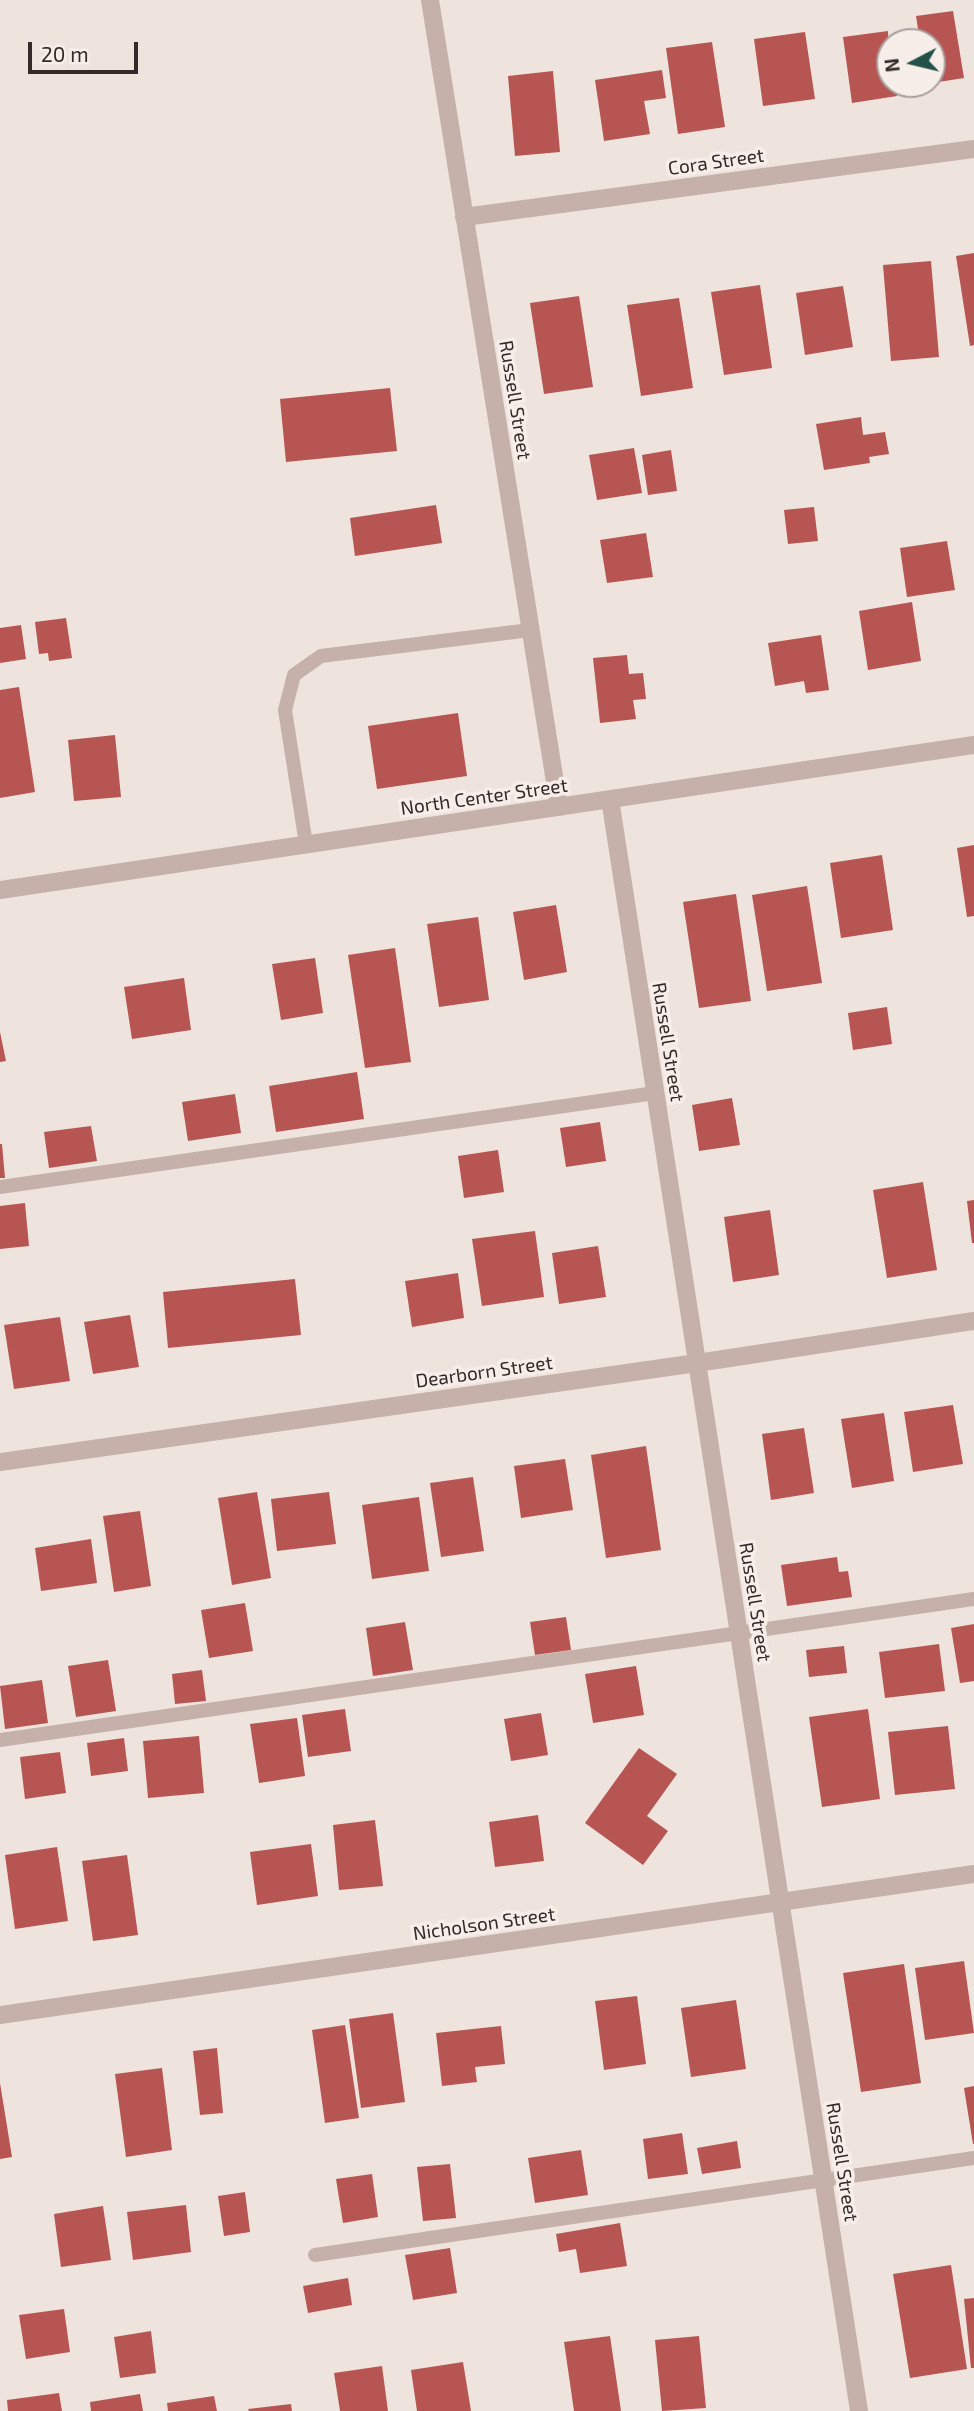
<!DOCTYPE html>
<html>
<head>
<meta charset="utf-8">
<style>
	body { margin:0 }
	#map { position:relative; width:974px; height:2411px; overflow:hidden; background:#efe3dd; font-family:"Exo 2",sans-serif }
	canvas { display:block }
	.north { position:absolute; left:876px; top:28px; width:70px; height:70px; box-sizing:border-box; background:#f7ede9; border:2px solid #a99f9c; border-radius:50%; rotate:263deg; font-size:19px; font-weight:700; line-height:28px; text-align:center; color:#342a29 }
	.north::after { content:''; display:block; margin:auto; width:24px; height:32px; background:#245149; clip-path:polygon(50% 0,100% 100%,50% 72%,0 100%) }
	.scale { position:absolute; left:28px; top:42px; width:110px; height:32px; box-sizing:border-box; border:4px solid #342a29; border-top:0; padding-left:9px; font-size:21px; line-height:24px; white-space:nowrap; color:#342a29; -webkit-text-stroke:5px #f7ede9; paint-order:stroke }
</style>
</head>
<body>
<div id="map">
<canvas width="974" height="2411"></canvas>
<div class="north">N</div>
<div class="scale">20 m</div>
</div>
<script>
const context = document.querySelector('canvas').getContext('2d');
context.lineJoin = 'round';
function fill(path, color) { context.fillStyle = color; context.fill(path, 'evenodd'); }
function trace(path, color, width, dash) { context.strokeStyle = color; context.lineWidth = width; context.lineCap = dash ? 'butt' : 'round'; context.setLineDash(dash || []); context.stroke(path); }
function label(font, color, halo, rows, align = 'center') {
  context.font = font + ' "Exo 2",sans-serif'; context.lineWidth = 7; context.setLineDash([]); context.textBaseline = 'middle'; context.strokeStyle = halo; context.fillStyle = color; for (const [text, x, y, turn = 0] of rows) {
    context.save(); context.translate(x, y); context.rotate((+turn || 0) * Math.PI / 180); context.textAlign = isNaN(turn) ? turn : align; if (halo) context.strokeText(text, 0, 0); context.fillText(text, 0, 0); context.restore();
  }
}
const building = new Path2D(`
	M953,11L964,78L932,83V42H920L916,16Z
	M888,31L890,84H895L897,96L852,103L843,37Z
	M805,32L815,99L763,106L754,39Z
	M712,42L725,127L678,134L666,48Z
	M662,70L666,98L644,101L650,134L604,141L595,80Z
	M553,71L560,152L515,156L508,76Z
	M974,253V345L970,346L956,256Z
	M931,261L939,357L891,361L883,265Z
	M760,285L772,368L724,375L711,292Z
	M843,286L853,347L805,355L796,293Z
	M579,296L593,387L544,394L530,303Z
	M679,298L693,388L641,396L627,305Z
	M390,388L397,451L286,462L280,399Z
	M861,417L863,435L885,432L889,454L869,457L870,463L824,470L816,424Z
	M634,448L642,493L597,500L589,455Z
	M671,450L677,491L648,495L642,455Z
	M436,505L442,543L355,556L350,518Z
	M814,507L818,541L788,544L784,510Z
	M646,533L653,577L607,583L600,540Z
	M947,541L955,590L907,597L900,548Z
	M912,602L921,661L868,670L859,611Z
	M66,618L72,658L49,661L48,653L39,654L35,622Z
	M21,625L26,659L0,663V628Z
	M821,635L829,690L806,693L804,681L775,686L768,643Z
	M627,655L629,674L643,673L646,699L633,700L636,719L600,723L593,658Z
	M19,687L35,792L0,798V690Z
	M458,713L467,776L377,789L368,726Z
	M115,735L121,797L74,801L68,740Z
	M974,845V916L967,917L957,848Z
	M882,855L893,930L841,938L830,863Z
	M807,886L822,983L767,991L752,895Z
	M736,894L751,1001L699,1008L683,902Z
	M556,905L567,972L524,980L513,912Z
	M478,917L489,1000L439,1007L427,924Z
	M395,948L411,1062L365,1068L348,955Z
	M315,958L323,1013L281,1020L272,964Z
	M184,978L191,1030L132,1039L124,987Z
	M887,1007L892,1044L853,1050L848,1013Z
	M0,1032L6,1061L0,1062Z
	M357,1072L364,1119L276,1132L269,1086Z
	M235,1094L241,1133L188,1141L182,1102Z
	M732,1098L740,1145L699,1151L692,1105Z
	M600,1122L606,1161L566,1167L560,1128Z
	M91,1126L97,1161L49,1168L44,1132Z
	M0,1144H2L5,1178H0Z
	M498,1150L504,1192L464,1198L458,1156Z
	M923,1182L937,1270L887,1278L873,1190Z
	M974,1200V1243H972L967,1201Z
	M25,1203L29,1246L0,1249V1206Z
	M770,1210L779,1275L733,1282L724,1217Z
	M535,1231L544,1297L482,1306L472,1239Z
	M598,1246L606,1297L559,1304L552,1253Z
	M458,1273L464,1318L412,1327L405,1281Z
	M295,1279L301,1335L168,1348L163,1292Z
	M130,1315L139,1367L93,1374L84,1322Z
	M60,1317L70,1381L14,1389L4,1325Z
	M953,1405L963,1464L913,1472L904,1412Z
	M884,1413L894,1481L852,1488L841,1419Z
	M804,1428L814,1493L771,1500L762,1434Z
	M646,1446L661,1550L606,1558L591,1455Z
	M565,1459L573,1510L521,1518L514,1466Z
	M473,1477L484,1551L441,1557L430,1483Z
	M257,1492L271,1578L232,1585L218,1498Z
	M329,1492L336,1544L277,1551L271,1499Z
	M419,1497L429,1571L372,1579L362,1505Z
	M140,1511L151,1586L114,1592L103,1516Z
	M91,1539L97,1583L41,1591L35,1548Z
	M837,1557L839,1572L848,1571L852,1597L787,1606L781,1565Z
	M245,1603L253,1651L209,1658L201,1610Z
	M566,1617L571,1650L535,1655L530,1622Z
	M405,1622L413,1670L373,1676L366,1628Z
	M974,1624V1681L960,1683L951,1628Z
	M939,1644L945,1691L885,1698L879,1652Z
	M844,1646L847,1673L809,1677L806,1650Z
	M108,1660L116,1711L76,1717L68,1666Z
	M636,1666L644,1715L593,1723L585,1674Z
	M202,1670L206,1701L175,1704L172,1674Z
	M42,1680L48,1723L5,1729L0,1686Z
	M345,1709L351,1751L308,1757L302,1715Z
	M868,1709L880,1799L822,1807L809,1717Z
	M541,1713L548,1755L511,1761L504,1719Z
	M297,1718L305,1776L259,1783L250,1724Z
	M948,1726L955,1789L895,1795L888,1732Z
	M199,1736L204,1793L148,1798L143,1741Z
	M124,1738L128,1771L91,1776L87,1743Z
	M639,1748L677,1774L647,1816L668,1831L643,1865L585,1823Z
	M60,1752L66,1793L25,1799L20,1757Z
	M538,1815L544,1861L495,1867L489,1822Z
	M375,1820L383,1886L339,1890L333,1825Z
	M311,1844L318,1896L257,1905L250,1852Z
	M57,1847L68,1921L15,1929L5,1855Z
	M127,1855L138,1935L93,1941L82,1861Z
	M964,1961L974,2033L925,2040L915,1968Z
	M904,1964L921,2083L861,2092L843,1973Z
	M637,1996L646,2064L604,2070L595,2001Z
	M736,2000L746,2069L691,2077L681,2008Z
	M393,2013L405,2102L361,2108L349,2019Z
	M345,2025L359,2118L325,2123L312,2030Z
	M501,2026L505,2064L475,2067L477,2082L442,2086L436,2033Z
	M217,2048L223,2113L200,2115L193,2051Z
	M162,2068L172,2150L126,2157L115,2074Z
	M0,2083L12,2157L0,2159Z
	M974,2086V2144H973L964,2088Z
	M682,2133L688,2174L648,2179L643,2139Z
	M737,2141L741,2168L702,2174L697,2148Z
	M581,2150L588,2195L535,2203L528,2158Z
	M450,2164L456,2218L423,2221L417,2167Z
	M372,2174L378,2217L343,2223L336,2179Z
	M245,2192L250,2232L224,2236L218,2196Z
	M186,2205L191,2252L133,2260L127,2212Z
	M103,2206L111,2260L61,2267L54,2214Z
	M620,2223L627,2266L580,2273L576,2249L559,2252L556,2234Z
	M450,2248L457,2293L413,2300L405,2255Z
	M951,2265L967,2369L910,2378L893,2274Z
	M348,2278L352,2305L308,2313L303,2286Z
	M974,2298V2368H971L964,2299Z
	M64,2309L70,2352L26,2359L19,2315Z
	M151,2331L156,2373L120,2378L114,2337Z
	M610,2336L621,2411H574L564,2342Z
	M699,2336L706,2408L662,2411L655,2340Z
	M463,2362L471,2411H417L411,2370Z
	M382,2366L388,2411H340L334,2373Z
	M59,2393L62,2411H8L7,2400Z
	M140,2394L143,2411H91L90,2402Z
	M214,2396L217,2411H168L167,2403Z
	M291,2404L292,2411H249L248,2409Z`);
const service = new Path2D(`
	M306,844L285,710L294,675L321,656L530,630
	M0,1187L655,1093
	M0,1740L974,1599
	M315,2255L974,2158`);
const minor = new Path2D(`
	M430,0L559,807
	M464,217L974,149
	M610,799L859,2411
	M0,890L974,745
	M0,1462L697,1363L974,1321
	M0,2015L974,1874`);
const streetNames = [
	["Cora Street",716,162,-8],
	["Russell Street",515,400,81],
	["North Center Street",484,797,-8],
	["Russell Street",668,1042,81],
	["Dearborn Street",484,1372,-8],
	["Russell Street",755,1602,81],
	["Nicholson Street",484,1924,-8],
	["Russell Street",842,2162,81]
];
fill(building, '#b75553');
trace(service, '#c6b1aa', 14);
trace(minor, '#c6b1aa', 18);
label('19px', '#342a29', '#f7ede9', streetNames);
</script>
</body>
</html>
